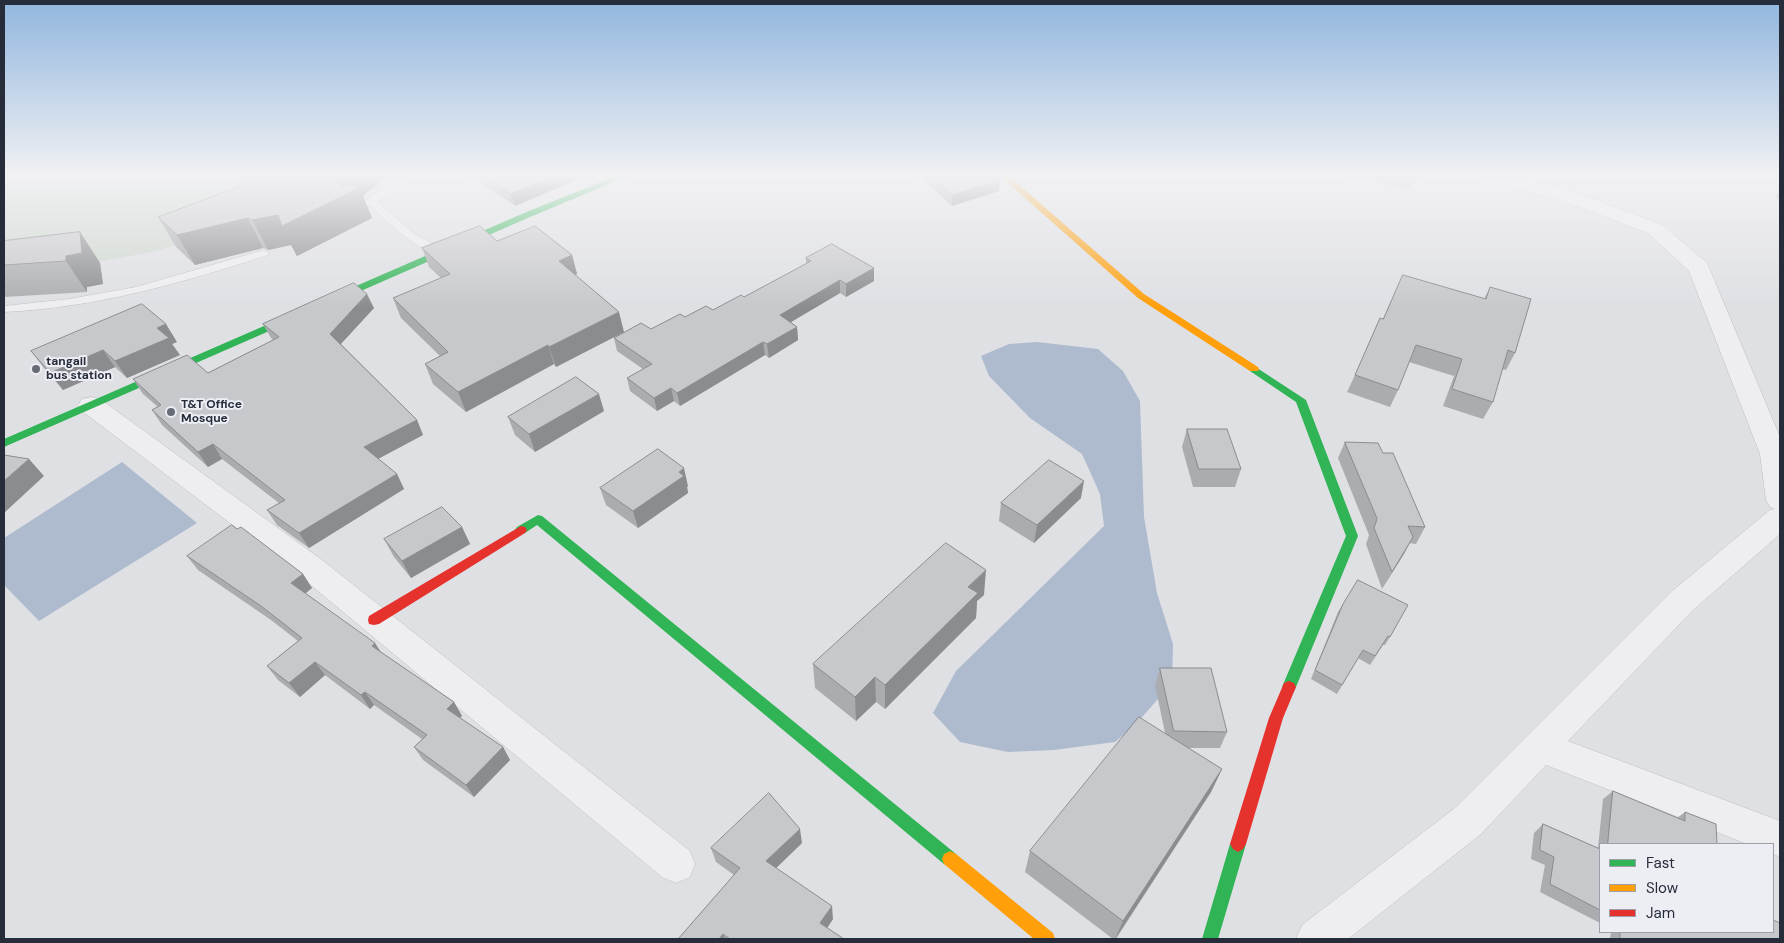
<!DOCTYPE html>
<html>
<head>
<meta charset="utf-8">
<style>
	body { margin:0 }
	#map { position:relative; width:1784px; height:943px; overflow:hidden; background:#dfe0e4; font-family:"DM Sans",sans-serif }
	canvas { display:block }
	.frame { position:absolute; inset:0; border:5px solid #272c3b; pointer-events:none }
	.legend { position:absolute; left:1599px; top:843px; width:175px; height:90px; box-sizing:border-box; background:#eceef4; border:1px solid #9da0aa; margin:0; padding:6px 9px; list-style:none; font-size:15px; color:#272c3b }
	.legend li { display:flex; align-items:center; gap:10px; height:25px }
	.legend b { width:25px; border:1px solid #9da0aa }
</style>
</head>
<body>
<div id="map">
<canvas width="1784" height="943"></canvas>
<div class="frame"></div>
<ul class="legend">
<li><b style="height:6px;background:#30b455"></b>Fast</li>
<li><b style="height:6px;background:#ff9f0a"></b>Slow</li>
<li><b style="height:6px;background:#e5322d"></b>Jam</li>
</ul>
</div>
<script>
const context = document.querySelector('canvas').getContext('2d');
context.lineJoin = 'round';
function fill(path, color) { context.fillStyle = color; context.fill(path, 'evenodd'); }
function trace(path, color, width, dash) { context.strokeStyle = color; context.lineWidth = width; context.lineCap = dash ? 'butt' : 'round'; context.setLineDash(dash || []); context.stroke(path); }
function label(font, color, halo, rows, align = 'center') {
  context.font = font + ' "DM Sans",sans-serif'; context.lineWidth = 4; context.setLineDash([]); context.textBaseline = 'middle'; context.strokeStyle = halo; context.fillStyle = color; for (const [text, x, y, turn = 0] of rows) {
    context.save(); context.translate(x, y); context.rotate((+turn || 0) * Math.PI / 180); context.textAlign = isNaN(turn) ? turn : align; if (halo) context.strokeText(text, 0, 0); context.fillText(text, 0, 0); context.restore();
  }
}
const green = new Path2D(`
	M4,176H325L194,240L156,251L83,265L4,272Z`);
const water = new Path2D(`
	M1346,176H1420L1408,189Z
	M1037,342L1098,349L1123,371L1140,401L1144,517L1157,593L1173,644L1172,683L1136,724L1115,742L1054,750L1008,752L960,742L933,713L956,671L1104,526L1100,494L1082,454L1030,418L989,376L981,356L1009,344Z
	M122,462L197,523L39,621L4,585V538Z`);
const lane = new Path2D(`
	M396,176H407L393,190L377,202L416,235L446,251L447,253L446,255C427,260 384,219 371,206L365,209L360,206Z
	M264,250L269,253L268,255C182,283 94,308 4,312V306L69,299L136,287Z`);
const street = new Path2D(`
	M1480,176H1513L1577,193L1662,225L1707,263L1780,437V534L1693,610L1568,741L1780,821V857L1773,854V844H1747L1546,765L1481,834L1348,939H1296L1302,925L1455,808L1671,592L1770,510L1775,509L1770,507L1766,500L1760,454L1689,271L1648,233L1563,201L1482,180Z
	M91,397L100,399L322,560L690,851L695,864L690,877L676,883L662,877L300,576L82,411L78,405L82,399Z`);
const fast = new Path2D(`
	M616,176H628L530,217L4,447V439L524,213Z
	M1254,366L1306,400L1358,536L1296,687L1294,691L1289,693L1284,691L1282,687L1346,536L1296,402L1250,371L1249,369L1250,367Z
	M538,515L542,516L956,854L958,859L956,864L950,867L944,864L537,525L525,533H517L515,530L517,527Z
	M1238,836L1243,839L1246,844L1218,939H1202L1230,844L1233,839Z`);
const slow = new Path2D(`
	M1000,176H1009L1144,294L1258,367L1259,369L1258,371H1250L1138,298Z
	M950,851L956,854L1053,933L1055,939H1034L944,864L942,859L944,854Z`);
const jam = new Path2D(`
	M521,526L525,527L527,530L525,533L379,624L374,625L369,624L368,620L369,616Z
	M1289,681L1294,683L1296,687L1283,718L1246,844L1243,849L1238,852L1233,849L1230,844L1269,718L1284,683Z`);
const wall = new Path2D(`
	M471,176H586L515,206Z
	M919,176H996L1000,180L999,191L952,206Z
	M1780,187V200L1776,198Z
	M363,196L372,218L297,256L291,245L268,250L263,248L195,265L176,247L158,217Z
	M80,232L100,263L103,284L87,287V292L4,297V241Z
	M497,241L572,255L577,274L575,275L624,332L556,367L554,364L466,412L433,384L425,364L440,356L401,318L393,298L441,278L429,267L422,248Z
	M806,258L874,268V281L846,297L840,293L791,322L797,327L798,340L769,358L765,355L680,406L674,401L657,411L630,391L627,378L643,369L617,351L614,338L651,329L685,317L713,310L744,297L806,264Z
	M1490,287L1515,353L1506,370L1502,369L1493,402L1483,419L1443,406L1454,376L1409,362L1398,390L1390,407L1347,392L1355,375L1383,319L1484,299Z
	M374,308L341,344L417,420L423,435L378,459L397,474L404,489L309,548L277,525L267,510L279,503L222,459L208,467L162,425L152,410L158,407L143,394L133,379L208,373L273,340L271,338L263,324Z
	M177,342L172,344L180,355L127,378L115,367L63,390L44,368L31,351Z
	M604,411L535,452L515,435L508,417Z
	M1187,429L1241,469L1235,487H1193L1182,447Z
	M1345,442L1383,453L1425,527L1416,544L1409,543L1382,589L1366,544L1369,535L1338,458Z
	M688,486L687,487L688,493L638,528L606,505L600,488Z
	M1081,498L1034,543L999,521L1001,503Z
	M462,527L470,544L411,578L394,557L384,539Z
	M187,556L303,574L312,588L305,593L381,652L454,702L462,716L460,718L503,747L510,760L474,797L423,760L414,747L422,739L374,705L370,709L325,675L300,697L278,680L267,666L298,641L271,620L198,570Z
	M984,595L977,601L976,618L885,709L876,702L856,721L815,688L813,664Z
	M1343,604L1390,637L1385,645H1383L1370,665L1358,658L1337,694L1311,679L1338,612Z
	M1160,668L1227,732L1220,748H1188L1222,769L1211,792L1116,939H1113L1025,872L1030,851L1165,733L1155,685Z
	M1613,791L1677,818L1685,812L1717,844H1600V923L1540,892L1545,865L1531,859L1534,833L1543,824L1598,848L1603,799Z
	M802,843L776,868L833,919L827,928L844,939H678L734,875L716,862L711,848Z
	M1611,932H1773L1780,939H1610Z`);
const shadedWall = new Path2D(`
	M338,176H387L363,196L372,218L297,256L291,245L268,250L252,220L336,182V178Z
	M556,176H586L515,206L511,194Z
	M1000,180L999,191L952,206L953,195Z
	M248,218L263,248L195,265L177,235Z
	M80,232L100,263L103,284L87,287V292L66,261V256Z
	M572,255L577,274L564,280L559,261Z
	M874,268V281L846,297V284Z
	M840,280V293L781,328L780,315Z
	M367,294L374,308L337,348L330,334Z
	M619,312L624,332L556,367L549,347Z
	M166,324L177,342L172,344L180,355L127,378L115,361L157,328Z
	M797,327L798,340L769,358L767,344Z
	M763,342L765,355L680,406L677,393Z
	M548,345L554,364L466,412L458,392Z
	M103,350L115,367L63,390L50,373Z
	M671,388L674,401L657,411L654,398Z
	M599,394L604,411L535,452L529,434Z
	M417,420L423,435L372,462L364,447Z
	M213,444L222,459L208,467L198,452Z
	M29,459L44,476L4,513V481Z
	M684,468L688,486L687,487L688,493L638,528L633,511Z
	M397,474L404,489L309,548L299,533Z
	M1084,481L1081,498L1034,543L1037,525Z
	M462,527L470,544L411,578L402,561Z
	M1413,537L1404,554L1382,589L1392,572Z
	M986,570L984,595L977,601L976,618L885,709V685L968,587Z
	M303,574L312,588L301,597L291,583Z
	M375,643L384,657L372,646Z
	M315,662L325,675L300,697L289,683Z
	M875,677L876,702L856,721L855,697Z
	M365,692L374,705L370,709L361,695Z
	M454,702L462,716L455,722L447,709Z
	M503,747L510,760L474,797L466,785Z
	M1222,769L1211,792L1115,939L1123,921Z
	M800,829L802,843L769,875L766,861Z
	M832,906L833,919L822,936L820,923Z
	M723,934L725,939H719Z`);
const building = new Path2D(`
	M258,176H338L336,178L339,179L336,182L342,186L349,184L359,188L282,226L278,215L252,220L248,218L177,235L158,217L230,190Z
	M484,176H556L511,194Z
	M932,176H996L1000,180L953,195Z
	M480,226L497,241L535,226L572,255L559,261L619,312L549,347L548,345L458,392L425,364L448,352L393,298L450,274L422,248Z
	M80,232L82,253L66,256V261L4,265V241Z
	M832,244L874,268L846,284L840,280L780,315L797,327L767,344L763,342L677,393L671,388L654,398L627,378L652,364L614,338L641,323L651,329L680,314L685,317L706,306L713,310L741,295L744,297L811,261L806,258Z
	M1403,275L1486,299L1490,287L1531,299L1515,353L1508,350L1493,402L1452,389L1462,359L1416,345L1398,390L1355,375L1380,318L1383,319Z
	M354,283L367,294L330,334L417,420L364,447L397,474L299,533L267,510L285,500L213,444L198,452L152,410L161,405L133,379L187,355L208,373L279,337L263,324Z
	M142,304L166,324L157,328L169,338L115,361L103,350L50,373L31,351Z
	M576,377L599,394L529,434L508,417Z
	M1187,429H1227L1241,469H1199Z
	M1345,442L1378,443L1383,453H1393L1425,527L1408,526L1413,537L1392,572L1374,528L1377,519Z
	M658,449L684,468L679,472L684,476L633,511L600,488Z
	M4,455L29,459L4,481Z
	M1049,460L1084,481L1037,525L1001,503Z
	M442,507L462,527L402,561L384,539Z
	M232,525L237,529L241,527L303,574L291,583L375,643L372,646L454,702L447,709L503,747L466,785L414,747L427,735L365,692L361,695L315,662L289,683L267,666L302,638L261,606L187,556Z
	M946,543L986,570L968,587L978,593L885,685L875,677L855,697L813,664Z
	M1358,580L1408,605L1390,637L1388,636L1375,656L1363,650L1342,685L1315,670L1343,604Z
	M1160,668H1211L1227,732L1174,731Z
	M1139,717L1222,769L1123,921L1030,851Z
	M1613,791L1685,821V812L1716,824L1717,844H1608Z
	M769,793L800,829L766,861L832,906L820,923L844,939H730L723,934L719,939H678L740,868L711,848Z
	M1543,824L1600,849V910L1550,884L1554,857L1540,850Z
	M1773,920L1780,923V939H1620V932H1773Z`);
const markers = [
	[36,369,5,"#676b76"],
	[171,412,5,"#676b76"]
];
const poiNames = [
	["tangail",46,362],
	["bus station",46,376],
	["T&T Office",181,405],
	["Mosque",181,419]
];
fill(green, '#ced7cf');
fill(water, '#aebace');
trace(lane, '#bdbec2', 1);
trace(street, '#bdbec2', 1);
fill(lane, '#eeeef0');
fill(street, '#eeeef0');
fill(fast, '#30b455');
fill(slow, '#ff9f0a');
fill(jam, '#e5322d');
fill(wall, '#abacaf');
fill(shadedWall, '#8b8c8f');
fill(building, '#c7c8cc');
trace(building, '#8b8c8f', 1);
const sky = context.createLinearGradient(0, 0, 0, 308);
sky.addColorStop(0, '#91b6de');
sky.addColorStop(0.57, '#f1f1f3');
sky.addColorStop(1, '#f1f1f300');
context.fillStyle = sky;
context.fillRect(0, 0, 1784, 308);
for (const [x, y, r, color] of markers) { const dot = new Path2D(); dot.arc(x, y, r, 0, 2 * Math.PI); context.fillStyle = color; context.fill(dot); trace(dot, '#eceef4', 2); }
label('bold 12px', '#272c3b', '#eceef4', poiNames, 'left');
</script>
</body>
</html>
